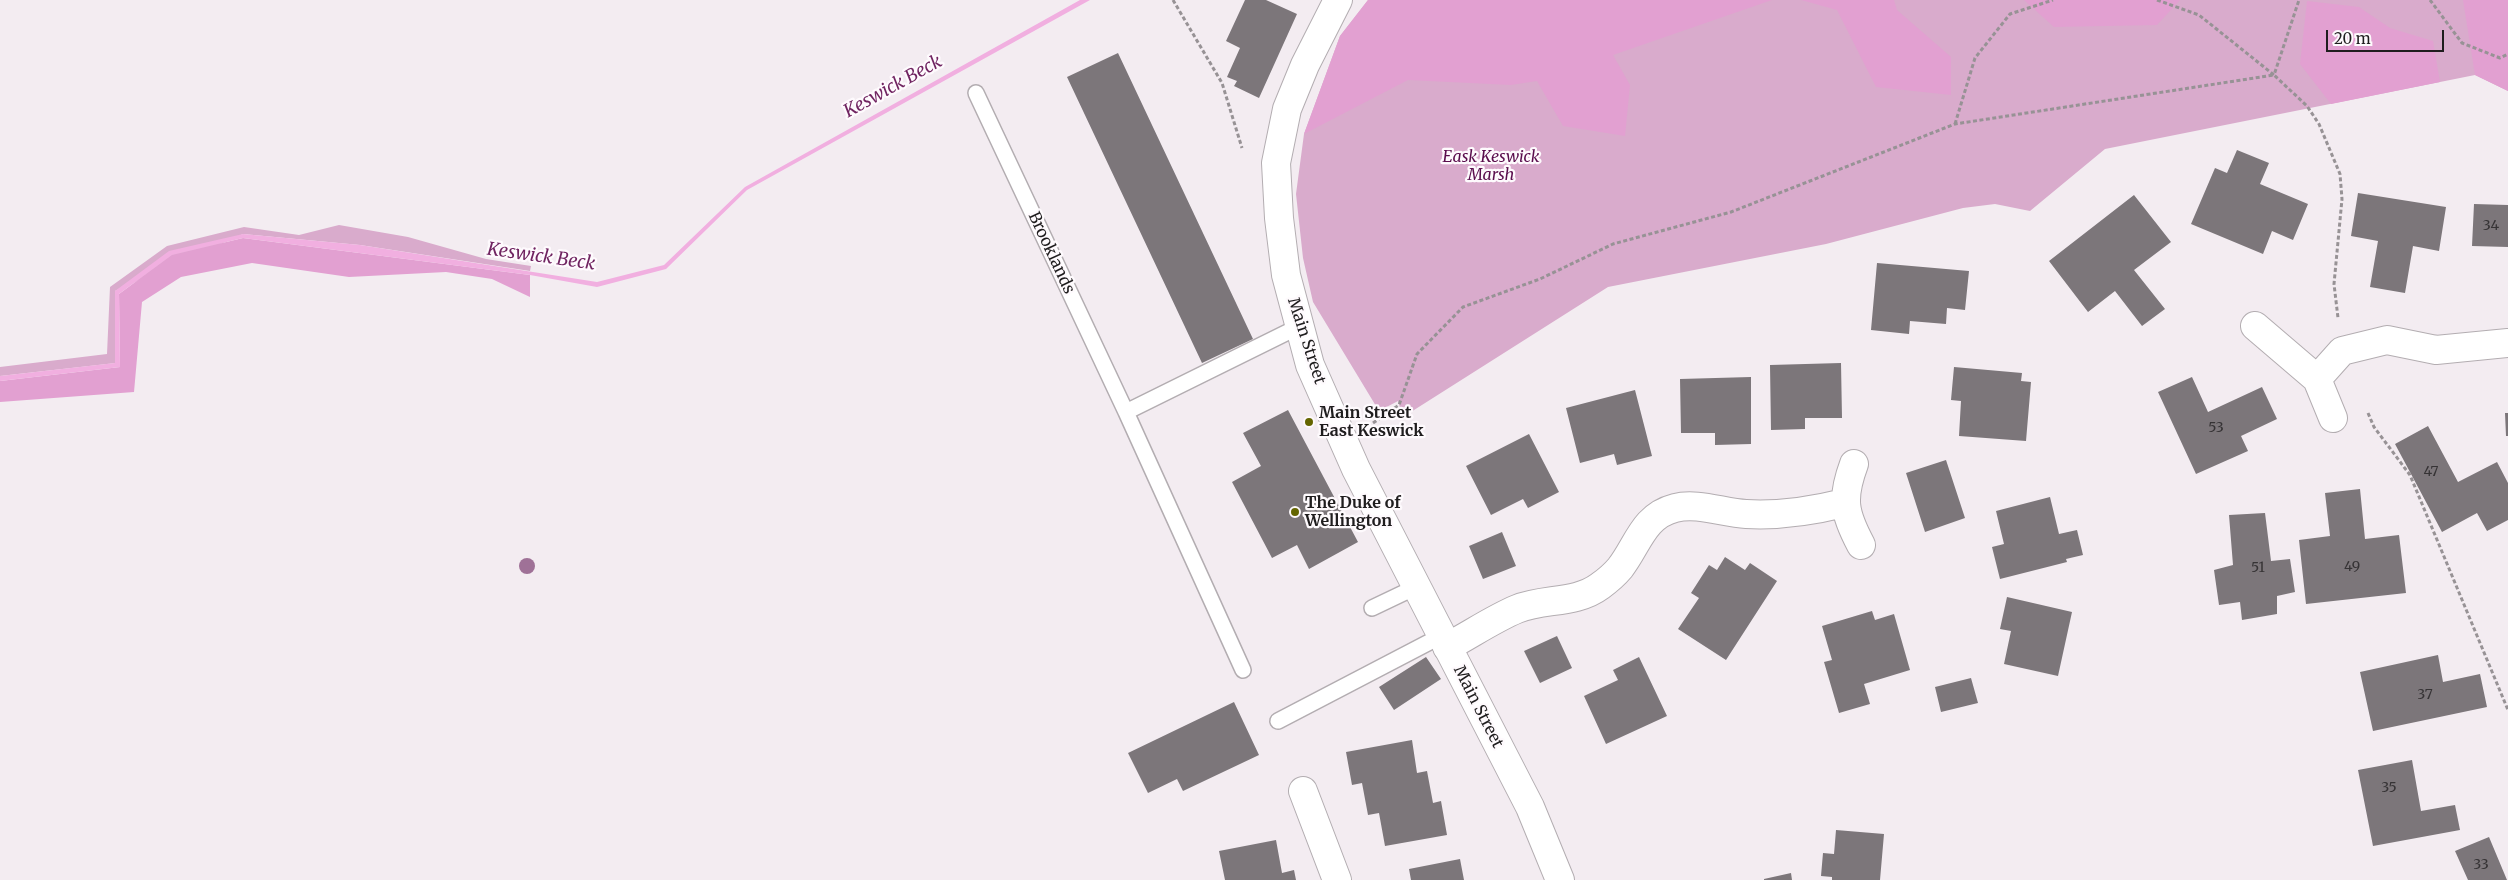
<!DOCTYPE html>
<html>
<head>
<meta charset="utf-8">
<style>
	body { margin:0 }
	#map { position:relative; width:2508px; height:880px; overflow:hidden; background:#f3ecf1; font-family:Merriweather,serif }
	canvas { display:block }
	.scale { position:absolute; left:2326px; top:30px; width:118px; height:22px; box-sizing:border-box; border:2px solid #1f1d1e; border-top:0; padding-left:6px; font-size:15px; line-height:18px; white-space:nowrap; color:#1f1d1e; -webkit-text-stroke:4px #fefafd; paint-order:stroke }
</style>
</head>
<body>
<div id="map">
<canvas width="2508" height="880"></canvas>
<div class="scale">20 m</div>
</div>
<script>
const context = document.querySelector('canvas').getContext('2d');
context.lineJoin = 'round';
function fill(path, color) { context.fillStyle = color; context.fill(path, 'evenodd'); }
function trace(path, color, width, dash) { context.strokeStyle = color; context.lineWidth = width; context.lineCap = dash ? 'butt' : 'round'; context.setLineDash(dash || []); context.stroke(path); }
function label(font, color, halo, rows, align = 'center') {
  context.font = font + ' Merriweather,serif'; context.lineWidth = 4.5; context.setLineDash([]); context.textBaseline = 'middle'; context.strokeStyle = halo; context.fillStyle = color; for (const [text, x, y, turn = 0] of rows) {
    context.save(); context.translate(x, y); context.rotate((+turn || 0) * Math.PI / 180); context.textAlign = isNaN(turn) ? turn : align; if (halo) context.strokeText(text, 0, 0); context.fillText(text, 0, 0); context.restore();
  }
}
const green = new Path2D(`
	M1368,0H2508V91L2475,75L2105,149L2030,211L1995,204L1963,208L1826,244L1608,287L1403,417L1398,401L1379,411L1313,302L1303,258L1296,194L1304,134L1340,36Z
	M339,225L408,237L486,259L531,266L530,271L360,245L243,234L115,291L116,363L0,376V367L107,354L110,287L167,246L244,227L299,235Z`);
const forest = new Path2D(`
	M1368,0H1772L1613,55L1630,85L1625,136L1563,126L1537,81L1511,85L1408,80L1304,134L1340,36Z
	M1801,0H1894L1897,10L1951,57V95L1876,87L1837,10Z
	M2024,0H2180L2157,25L2054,27Z
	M2463,0H2508V91L2475,75Z
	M2307,1L2359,7L2390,28L2433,41L2440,82L2331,104L2300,64Z
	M243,238L530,275V297L492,279L446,272L349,277L252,263L181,277L142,302L134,392L0,402V381L120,367L119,294L172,255Z`);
const water = new Path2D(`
	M1080,0H1090L747,190L666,269L597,287L530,275L243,238L172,255L119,294L120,367L0,381V376L115,363V291L169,251L243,234L360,245L597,282L664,265L745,187Z`);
const building = new Path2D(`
	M1245,0H1266L1297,14L1259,98L1234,86L1237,81L1227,77L1240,48L1226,41Z
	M1118,53L1253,339L1202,363L1067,77Z
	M2237,150L2269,163L2260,184L2308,204L2293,240L2272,231L2263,254L2191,224L2215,168L2227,173Z
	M2358,193L2446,207L2439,251L2413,246L2405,293L2370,287L2378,241L2351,236Z
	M2134,195L2171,242L2134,270L2165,309L2142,326L2115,291L2088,312L2049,261Z
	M2474,204L2508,205V247L2472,246Z
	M1877,263L1969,271L1965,310L1947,308L1946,324L1910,321L1909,334L1871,330Z
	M1841,363L1842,418H1805V429L1771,430L1770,365Z
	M1954,367L2022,373L2021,381L2031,382L2026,441L1959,436L1961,401L1951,400Z
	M1751,377V444L1715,445V433H1681L1680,379Z
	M2192,377L2208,412L2262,387L2277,419L2241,436L2248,451L2196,474L2158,392Z
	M1635,390L1652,456L1617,465L1614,454L1580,463L1566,408Z
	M1288,410L1358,542L1309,569L1297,545L1272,558L1232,482L1261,466L1243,433Z
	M2505,413H2508V436H2506Z
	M2428,426L2458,482L2497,462L2508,483V520L2487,531L2477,513L2442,532L2395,444Z
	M1529,434L1559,492L1528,508L1523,499L1491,515L1466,466Z
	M1946,460L1965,518L1925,532L1906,473Z
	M2360,489L2365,539L2399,535L2406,593L2306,604L2299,540L2330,536L2325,493Z
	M2050,497L2059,534L2077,530L2083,555L2066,559L2067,562L2000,579L1992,547L2004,544L1996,511Z
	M2265,513L2271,561L2290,559L2295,592L2277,596V614L2242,620L2240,602L2219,605L2214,570L2233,565L2229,515Z
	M1502,532L1516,566L1483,579L1469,546Z
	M1725,557L1745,570L1750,563L1777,581L1726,660L1678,629L1699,598L1691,593L1709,565L1717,570Z
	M2007,597L2072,612L2058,676L2004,664L2011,631L2000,629Z
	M1872,611L1875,620L1894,614L1910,670L1864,684L1870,704L1839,713L1824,662L1832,660L1822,626Z
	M1557,636L1572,668L1540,683L1524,651Z
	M2438,655L2443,682L2480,674L2487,707L2373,731L2360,672Z
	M1426,657L1441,679L1394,710L1379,687Z
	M1639,657L1667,716L1606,744L1584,696L1618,680L1613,670Z
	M1971,678L1978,703L1941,712L1935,687Z
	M1234,702L1259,755L1183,791L1177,779L1148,793L1128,753Z
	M1412,740L1417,773L1427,771L1433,803L1441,801L1447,835L1385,846L1379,813L1368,815L1362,783L1352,785L1346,752Z
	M2412,760L2421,811L2455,805L2460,830L2373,846L2358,770Z
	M1836,830L1884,834L1880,880H1832V877L1821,876L1823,853L1834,854Z
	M2489,837L2507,880H2468L2455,851Z
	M1276,840L1282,873L1294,870L1296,880H1225L1219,851Z
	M1460,859L1464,880H1411L1409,869Z
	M1791,873L1792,880H1764V879Z`);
const path = new Path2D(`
	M1173,0L1222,83L1242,148
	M2157,0L2199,15L2274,75L2299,0
	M2430,0L2462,43L2500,58L2508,54
	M1955,124L1975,58L2010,14L2053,0
	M2368,413L2374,427L2410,475L2508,710
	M1373,423L1399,405L1417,354L1463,307L1540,279L1613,244L1731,212L1955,124L2274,75L2307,106L2319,124L2340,174L2342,199L2334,284L2338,318`);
const lane = new Path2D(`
	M976,93L1126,412
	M1372,608L1416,587
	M1243,670L1126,412L1300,326
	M1278,721L1441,636`);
const street = new Path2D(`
	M2255,326L2317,379L2333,418
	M2317,379L2342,351L2387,340L2436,350L2508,343
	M1854,464C1841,499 1844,513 1861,545
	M1447,647C1470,635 1493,619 1517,609C1544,598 1576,604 1600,586C1607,581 1615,574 1620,568C1638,545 1643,516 1675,508C1697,502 1724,513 1746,514C1780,516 1812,511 1844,503
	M1303,791L1337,880`);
const secondary = new Path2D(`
	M1338,0L1305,65L1287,109L1276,163L1279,218L1286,275L1310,365L1356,469L1530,807L1560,880`);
const trees = [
	[527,566]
];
const markers = [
	[1309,422,5,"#646500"],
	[1295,512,5,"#646500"]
];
const numberNames = [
	["34",2491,226],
	["53",2216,428],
	["47",2431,472],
	["49",2352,567],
	["51",2258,568],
	["37",2425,695],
	["35",2389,788],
	["33",2481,865]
];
const parkNames = [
	["Eask Keswick",1491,157],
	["Marsh",1491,175]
];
const streetNames = [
	["Brooklands",1051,253,65],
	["Main Street",1306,341,72],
	["Main Street",1478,707,63]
];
const poiNames = [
	["Main Street",1319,413],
	["East Keswick",1319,431],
	["The Duke of",1305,503],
	["Wellington",1305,521]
];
const waterNames = [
	["Keswick Beck",893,87,-29],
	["Keswick Beck",541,257,8]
];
fill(green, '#d9abcc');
fill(forest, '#e2a0d1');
fill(water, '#f1afe0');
fill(building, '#7c767a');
trace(lane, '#b3adb1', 18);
trace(street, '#b3adb1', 30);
trace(secondary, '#b3adb1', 30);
trace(path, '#979295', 3, [4, 2.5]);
trace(lane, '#fff', 15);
trace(street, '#fff', 28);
trace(secondary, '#fff', 28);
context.fillStyle = '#9f7197';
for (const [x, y] of trees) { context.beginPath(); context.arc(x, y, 8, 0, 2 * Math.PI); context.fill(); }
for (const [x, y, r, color] of markers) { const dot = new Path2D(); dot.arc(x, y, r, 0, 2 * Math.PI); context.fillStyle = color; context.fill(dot); trace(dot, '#fefafd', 2); }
label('14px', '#363335', null, numberNames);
label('italic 16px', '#5a0d4d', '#fefafd', parkNames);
label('16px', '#1f1d1e', '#fefafd', streetNames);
label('bold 16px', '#1f1d1e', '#fefafd', poiNames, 'left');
label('italic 18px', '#702461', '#fefafd', waterNames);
</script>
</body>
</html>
